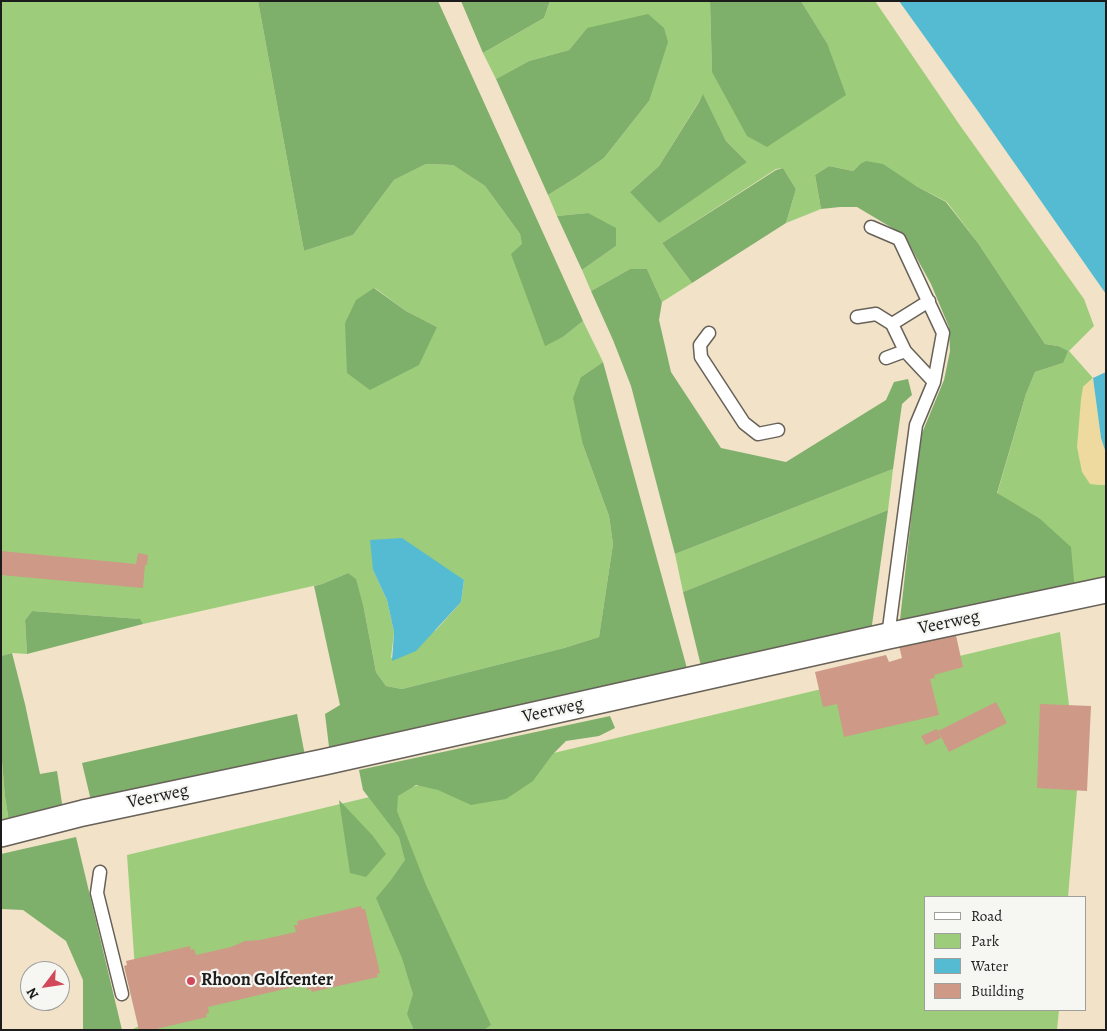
<!DOCTYPE html>
<html>
<head>
<meta charset="utf-8">
<style>
	body { margin:0 }
	#map { position:relative; width:1107px; height:1031px; overflow:hidden; background:#f1e2c8; font-family:Alegreya,serif }
	canvas { display:block }
	.frame { position:absolute; inset:0; border:2px solid #1c1c1c; pointer-events:none }
	.legend { position:absolute; left:924px; top:896px; width:162px; height:115px; box-sizing:border-box; background:#f6f6f2; border:1px solid #9f9f9c; margin:0; padding:6px 9px; list-style:none; font-size:15px; color:#1c1c1c }
	.legend li { display:flex; align-items:center; gap:10px; height:25px }
	.legend b { width:25px; border:1px solid #9f9f9c }
	.north { position:absolute; left:20px; top:961px; width:50px; height:50px; box-sizing:border-box; background:#f6f6f2; border:1px solid #9f9f9c; border-radius:50%; rotate:239deg; font-size:14px; font-weight:700; line-height:20px; text-align:center; color:#1c1c1c }
	.north::after { content:''; display:block; margin:auto; width:18px; height:22px; background:#d1495b; clip-path:polygon(50% 0,100% 100%,50% 72%,0 100%) }
</style>
</head>
<body>
<div id="map">
<canvas width="1107" height="1031"></canvas>
<div class="frame"></div>
<ul class="legend">
<li><b style="height:6px;background:#fff"></b>Road</li>
<li><b style="height:14px;background:#9dcd7b"></b>Park</li>
<li><b style="height:14px;background:#54bbd2"></b>Water</li>
<li><b style="height:14px;background:#ce9986"></b>Building</li>
</ul>
<div class="north">N</div>
</div>
<script>
const context = document.querySelector('canvas').getContext('2d');
context.lineJoin = 'round';
function fill(path, color) { context.fillStyle = color; context.fill(path, 'evenodd'); }
function trace(path, color, width, dash) { context.strokeStyle = color; context.lineWidth = width; context.lineCap = dash ? 'butt' : 'round'; context.setLineDash(dash || []); context.stroke(path); }
function label(font, color, halo, rows, align = 'center') {
  context.font = font + ' Alegreya,serif'; context.lineWidth = 4.5; context.setLineDash([]); context.textBaseline = 'middle'; context.strokeStyle = halo; context.fillStyle = color; for (const [text, x, y, turn = 0] of rows) {
    context.save(); context.translate(x, y); context.rotate((+turn || 0) * Math.PI / 180); context.textAlign = isNaN(turn) ? turn : align; if (halo) context.strokeText(text, 0, 0); context.fillText(text, 0, 0); context.restore();
  }
}
const green = new Path2D(`
	M1,1H258L304,251L353,235L394,180L426,164L453,165L485,186L520,234L545,345L563,337L583,321L603,362L581,377L583,445L609,516L613,544L599,637L564,648L402,689L386,686L376,672L364,609L348,573L322,584L143,624L139,619L32,611L25,620L27,654L12,653L1,656ZM375,288L406,311L437,327L345,323ZM373,570L464,580L461,602L436,630L391,658L394,632L387,600Z
	M550,1H710L712,72L827,43L801,1H875L959,124L1084,299L1094,326L1069,351L1093,378L1083,387L1090,484L1106,485V584L1075,591L1039,518L997,494L1026,394L1035,372L1063,363L1058,346L1045,344L978,243L947,202L916,186L860,164L853,171L829,166L815,175L821,209L786,223L796,189L783,168L776,169L662,243L692,283L662,302L647,269H630L591,291L582,270L616,246L588,213L557,216L548,195L577,177L604,158L649,101L587,28L569,50L529,61L496,79L483,53L544,18ZM703,95L726,141L747,162L630,192L659,166Z
	M893,469L888,510L683,592L675,554Z
	M1060,632L1078,778L1068,897H926V1010H1059L1057,1030H131L139,1026L127,855Z
	M1,750L5,797L10,828L1,830Z`);
const forest = new Path2D(`
	M258,1H438L583,321L563,337L545,346L511,254L522,244L520,234L485,186L453,165L426,164L394,180L353,235L304,251Z
	M461,1H550L544,18L483,53Z
	M710,1H801L827,43L846,95L767,147L747,136L712,72Z
	M648,14L664,28L668,42L649,101L604,158L577,177L548,195L496,79L529,61L569,50L587,28Z
	M703,94L726,141L747,162L659,223L630,192L659,166L699,102Z
	M866,161L883,164L916,186L946,202L978,243L1045,344L1058,346L1068,351L1063,363L1035,372L1026,394L997,493L1039,518L1071,547L1075,591L899,629L920,438L944,380L950,351L949,327L931,284L904,235L857,207H840L821,209L815,175L829,166L853,171L860,164Z
	M783,168L796,189L786,223L692,283L662,243L776,170Z
	M588,213L616,228V246L582,270L557,216Z
	M630,269H647L662,302L659,320L671,372L721,448L786,462L886,400L894,382L908,379L912,395L902,404L893,469L675,554L631,386L613,340L591,291Z
	M374,288L406,311L437,327L419,365L370,390L347,373L345,323L356,300Z
	M603,362L688,672L330,755L325,714L340,705L314,586L322,584L348,573L356,579L364,609L376,672L386,686L402,689L564,648L599,637L613,544L609,516L583,445L573,398L581,377Z
	M888,510L871,632L701,666L683,592Z
	M32,611L140,619L143,624L27,654L25,620Z
	M12,653L25,704L40,774L57,771L64,816L10,828L5,797L1,750V656Z
	M297,714L306,761L93,809L82,763Z
	M610,716L615,728L599,736L566,741L552,755L533,781L506,799L471,805L438,790L416,785L398,796L397,811L426,885L491,1025L484,1030H414L407,1014L413,994L402,958L376,898L391,880L405,860L399,837L363,790L359,770Z
	M339,800L373,836L386,854L366,877L350,873Z
	M76,837L122,1030H83V980L66,941L23,910L1,909V854Z`);
const sand = new Path2D(`
	M1093,378L1101,438L1106,453V485L1090,484L1082,472L1077,447L1081,399L1083,387Z`);
const water = new Path2D(`
	M899,1H1106V294L980,114Z
	M1106,372V453L1101,438L1093,378Z
	M402,538L464,580L461,602L416,651L392,661L394,632L387,600L373,570L370,540Z`);
const building = new Path2D(`
	M1,551L136,564L138,553L148,555L147,565H145L143,588L1,575Z
	M955,631L963,667L934,675L935,678L930,679L939,715L844,737L837,704L823,707L815,672L886,655L889,662L902,658L898,642Z
	M996,702L1007,723L949,752L938,731Z
	M1040,704L1091,706L1087,791L1037,788Z
	M937,729L941,738L926,745L921,736Z
	M361,906L362,909H365L380,973L377,974L378,977L312,992L311,989L307,990L306,984L208,1007L209,1013L206,1014L207,1017L152,1030H142V1029L139,1030L124,966L127,965L126,961L190,946L191,950L194,949L196,955L231,947L245,941L260,940L296,932L294,925H298L297,921Z`);
const lane = new Path2D(`
	M871,227L899,239L943,333L934,382L916,425L888,636
	M857,317L876,314L892,324L905,351
	M892,324L929,301
	M709,333L700,345L701,357L744,423L758,434L778,430
	M886,358L905,351L934,382
	M100,872L97,893L122,994`);
const street = new Path2D(`
	M1,834L83,813L324,762L888,636L1106,590`);
const markers = [
	[191,981,5,"#d1495b"]
];
const streetNames = [
	["Veerweg",949,623,-12],
	["Veerweg",553,711,-13],
	["Veerweg",158,797,-12]
];
const poiNames = [
	["Rhoon Golfcenter",201,981]
];
fill(green, '#9dcd7b');
fill(forest, '#7eb06b');
fill(sand, '#eeda9e');
fill(water, '#54bbd2');
fill(building, '#ce9986');
trace(lane, '#676158', 15);
trace(street, '#676158', 28);
trace(lane, '#fff', 12);
trace(street, '#fff', 25);
for (const [x, y, r, color] of markers) { const dot = new Path2D(); dot.arc(x, y, r, 0, 2 * Math.PI); context.fillStyle = color; context.fill(dot); trace(dot, '#f6f6f2', 2); }
label('18px', '#1c1c1c', '#f6f6f2', streetNames);
label('bold 18px', '#1c1c1c', '#f6f6f2', poiNames, 'left');
</script>
</body>
</html>
